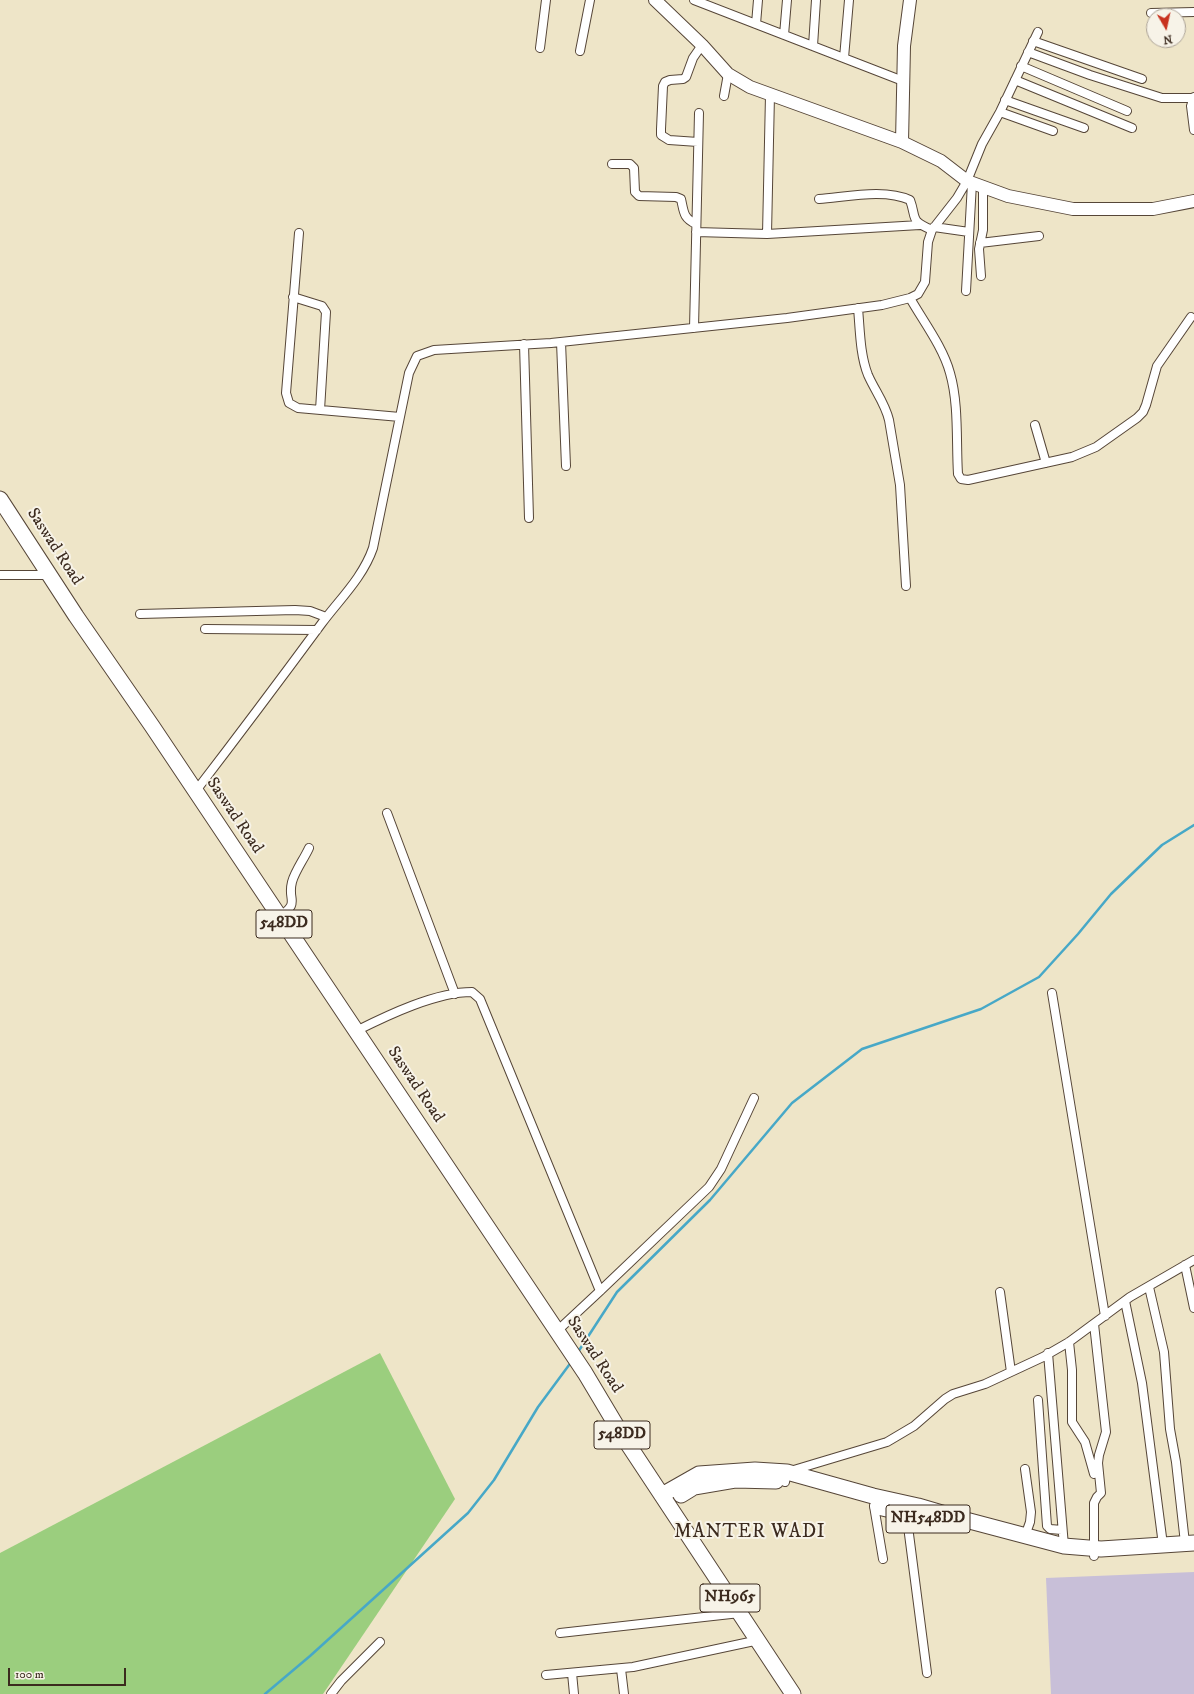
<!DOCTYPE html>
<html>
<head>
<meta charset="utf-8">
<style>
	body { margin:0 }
	#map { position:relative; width:1194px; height:1694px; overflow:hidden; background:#eee5c8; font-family:"IM FELL DW Pica",serif }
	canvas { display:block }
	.north { position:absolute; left:1146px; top:8px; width:40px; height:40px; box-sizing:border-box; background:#f7f3e8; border:1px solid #aca397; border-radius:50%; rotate:171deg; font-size:11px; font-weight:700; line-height:16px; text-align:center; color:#3b2a1e }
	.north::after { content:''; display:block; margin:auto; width:14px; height:18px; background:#c8321e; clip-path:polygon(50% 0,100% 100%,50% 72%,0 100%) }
	.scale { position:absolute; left:8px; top:1668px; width:118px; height:18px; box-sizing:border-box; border:2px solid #3b2a1e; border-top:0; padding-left:5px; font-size:12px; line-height:14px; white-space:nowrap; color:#3b2a1e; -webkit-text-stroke:3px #f7f3e8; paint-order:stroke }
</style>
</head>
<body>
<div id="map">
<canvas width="1194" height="1694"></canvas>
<div class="north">N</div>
<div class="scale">100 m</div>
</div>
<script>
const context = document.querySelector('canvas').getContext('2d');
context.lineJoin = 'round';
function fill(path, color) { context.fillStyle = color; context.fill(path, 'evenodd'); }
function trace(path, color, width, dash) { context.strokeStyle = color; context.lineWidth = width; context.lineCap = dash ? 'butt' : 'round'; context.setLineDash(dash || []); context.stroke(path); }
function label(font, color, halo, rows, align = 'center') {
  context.font = font + ' "IM FELL DW Pica",serif'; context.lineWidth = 4; context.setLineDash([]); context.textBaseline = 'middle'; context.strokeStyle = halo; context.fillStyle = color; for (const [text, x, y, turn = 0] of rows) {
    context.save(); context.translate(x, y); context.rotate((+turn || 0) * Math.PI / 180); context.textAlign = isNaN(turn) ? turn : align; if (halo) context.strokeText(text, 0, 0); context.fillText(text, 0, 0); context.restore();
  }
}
const industrial = new Path2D(`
	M1194,1572V1694H1051L1046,1578Z`);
const green = new Path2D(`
	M380,1353L455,1499L323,1694H0V1553Z`);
const stream = new Path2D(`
	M578,1352L617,1292L710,1200L792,1103L862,1049L981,1009L1039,977L1078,934L1111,894L1162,845L1194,825
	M265,1694L310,1656L468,1513L494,1480L538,1407L572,1361`);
const street = new Path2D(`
	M694,0L903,81
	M1151,13L1194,12
	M756,24L758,0
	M784,35L787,0
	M1033,41L1142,79
	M813,46L816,0
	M540,48L546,0
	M580,51L590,0
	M1028,52L1090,75L1162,98H1193
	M844,58L849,0
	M1021,66L1127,111
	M1015,80L1132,128
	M724,96L728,74
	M1194,97L1191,106L1194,130
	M1005,100L1084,128
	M1000,112L1053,131
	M698,142L669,140L661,135V129L663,86L665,82L670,80L683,79L686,77L693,58L702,45
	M612,164H630L634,168L635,192L639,196L676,197L681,199C684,212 683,218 696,224
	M819,199C846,197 885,188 910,200C917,219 909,220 932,230
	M934,227L969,232
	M696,232L767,234L920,225
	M299,233L286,393L289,403L298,408L400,417
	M767,234L770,95
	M980,243L1039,236
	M981,276L979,249L983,230V187
	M966,291L972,183
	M293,297L322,306L326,312L320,410
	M910,298C923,321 943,347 950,373C959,404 956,442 958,474L961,479L968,480L1072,457L1096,447L1137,418L1143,412L1146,405L1157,366L1191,317
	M858,308C860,330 860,355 868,375C875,391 885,403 889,420L900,485L906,586
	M694,328L699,113
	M561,342L566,466
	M524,344L529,518
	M1035,425L1046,463
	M0,575H50
	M140,614L295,610L310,611L326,617
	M205,629L317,630
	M195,792C238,736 280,680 322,623C340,599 363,577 373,548L409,373L417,356L434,350L551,343L787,318L882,305L910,298L918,294L925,282L928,242L932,230L957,198L967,181L982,144L1000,112L1038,32
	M387,813L455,994
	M279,917C301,902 287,901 292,882C295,871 304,859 309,848
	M1052,993L1105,1316
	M356,1031C388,1015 436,992 472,992L480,999L600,1291
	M1185,1265L1194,1308
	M1149,1287L1164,1352L1170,1429L1176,1462L1185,1543
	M1000,1292L1011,1372
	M1125,1301L1142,1383L1163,1545
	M556,1332L600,1291L709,1187L721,1169L754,1098
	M1069,1342L1072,1370V1422L1085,1442L1094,1474
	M1048,1353L1064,1546
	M1038,1400L1047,1526L1050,1529L1062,1530
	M1025,1469L1031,1512L1030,1522L1025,1536
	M785,1482L787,1472L887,1442L914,1426L945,1399L953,1394L985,1384L1043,1357L1069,1342L1130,1297L1194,1260
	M874,1506L883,1559
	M906,1511L927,1673
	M1094,1556V1503L1097,1497L1101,1493L1098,1463L1099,1455L1106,1432L1094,1324
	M560,1633L740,1613
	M621,1669L624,1694
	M572,1673L574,1694
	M546,1675L633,1667L759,1640
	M331,1694L341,1681L380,1642`);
const secondary = new Path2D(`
	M655,0L702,45L728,74L750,87L902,142L941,161L967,181L1008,196L1073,209H1153L1194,201
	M902,142L904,46L910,0`);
const highway = new Path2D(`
	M0,499L76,616L152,726L585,1373L622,1435L793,1694
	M662,1495L699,1474L755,1470L787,1472L873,1496L918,1506L962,1519L1064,1546L1101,1549L1194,1543
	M681,1495L694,1487L735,1480L776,1481
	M878,1507L925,1518`);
const shields = [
	[284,924,56],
	[622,1435,56],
	[928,1519,84],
	[730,1598,60]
];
const shieldNames = [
	["548DD",284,924],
	["548DD",622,1435],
	["NH548DD",928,1519],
	["NH965",730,1598]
];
const streetNames = [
	["Saswad Road",54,547,57],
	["Saswad Road",234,816,56],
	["Saswad Road",415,1085,56],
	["Saswad Road",594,1355,57]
];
const quarterNames = [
	["MANTER WADI",750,1533]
];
fill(industrial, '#c8bfd8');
fill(green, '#9bce7e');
trace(stream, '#47a8c7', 2.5);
trace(street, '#564638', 10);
trace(secondary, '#564638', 14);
trace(highway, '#564638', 17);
trace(street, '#fff', 8);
trace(secondary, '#fff', 12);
trace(highway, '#fff', 15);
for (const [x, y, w] of shields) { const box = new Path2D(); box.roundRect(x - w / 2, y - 14, w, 28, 3); context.fillStyle = '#f7f3e8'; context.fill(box); trace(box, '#3b2a1e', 1); }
label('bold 16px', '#3b2a1e', null, shieldNames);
label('17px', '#3b2a1e', '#f7f3e8', streetNames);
context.letterSpacing = '1px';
label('19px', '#3b2a1e', '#f7f3e8', quarterNames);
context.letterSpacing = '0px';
</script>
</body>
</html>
